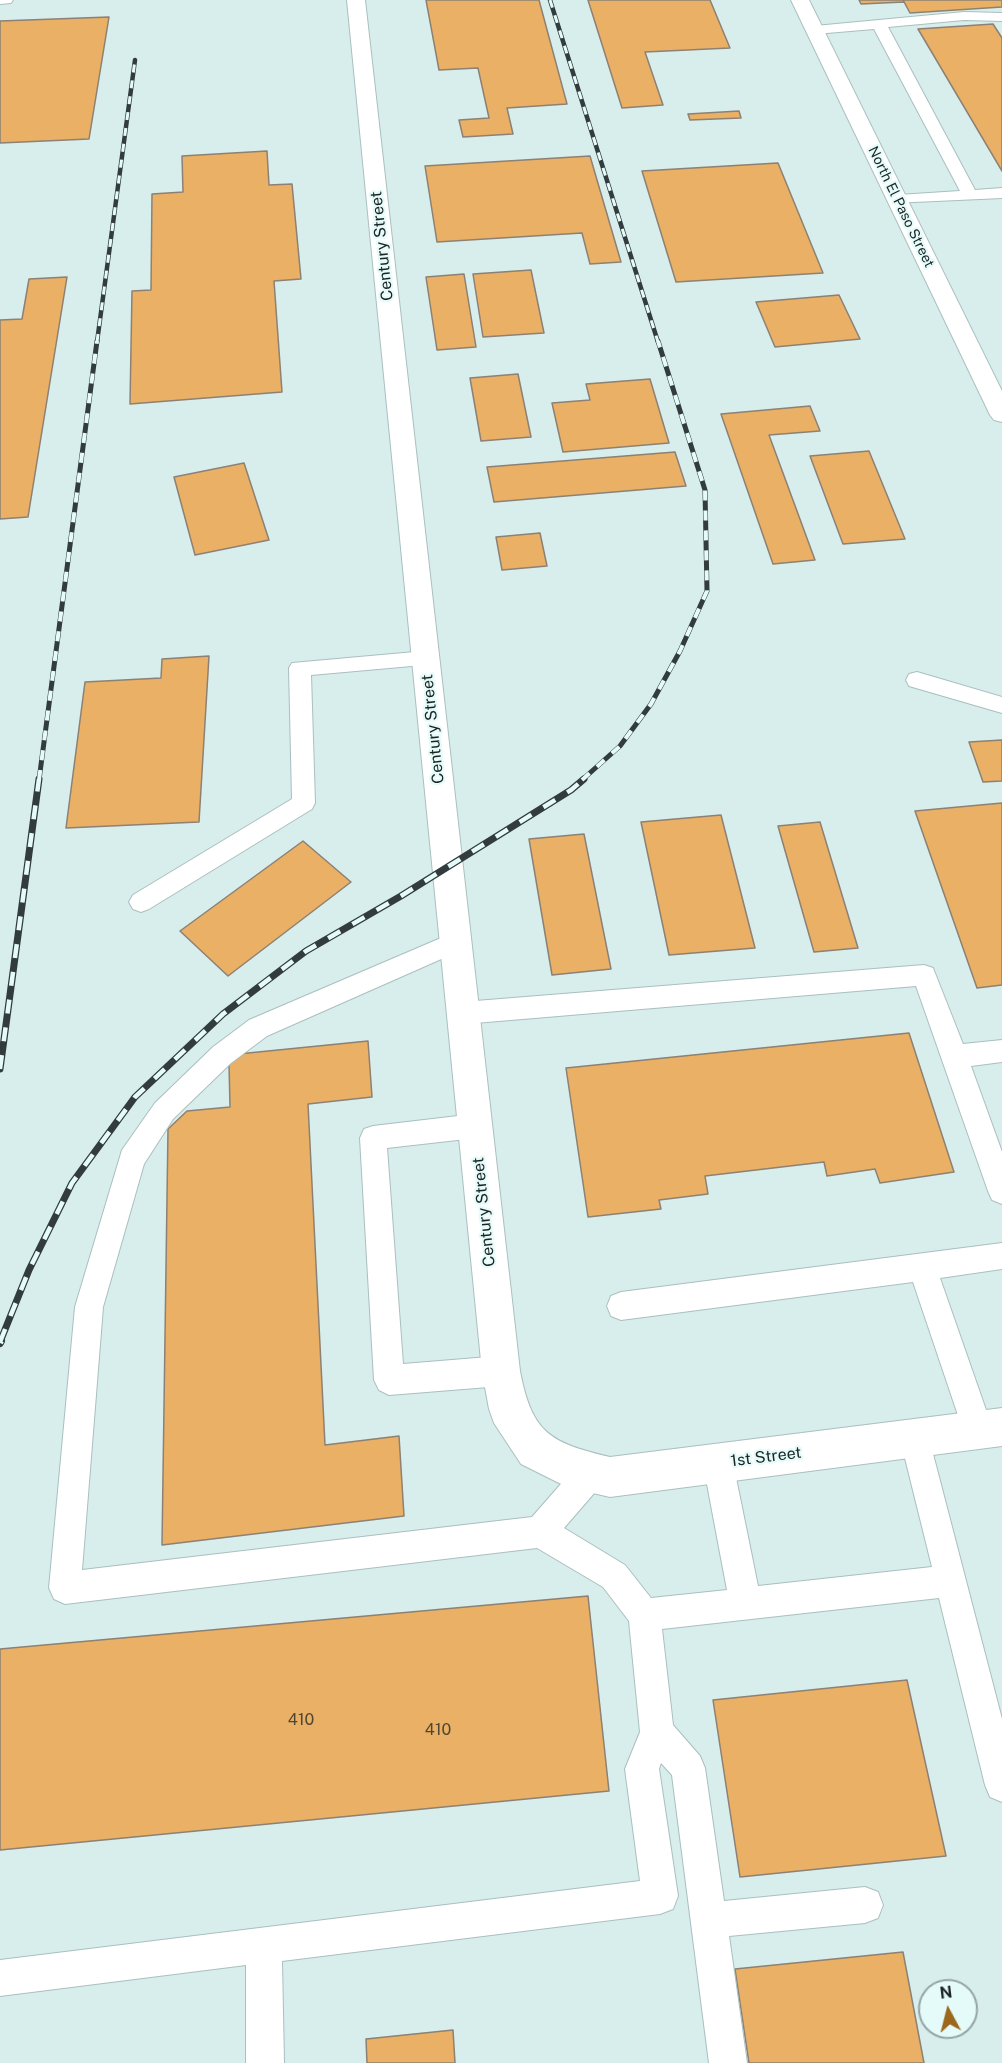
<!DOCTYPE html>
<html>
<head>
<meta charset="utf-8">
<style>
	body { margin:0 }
	#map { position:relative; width:1002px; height:2063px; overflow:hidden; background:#d7eeed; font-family:"Public Sans",sans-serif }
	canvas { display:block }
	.north { position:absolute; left:918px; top:1979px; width:60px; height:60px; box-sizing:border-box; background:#e5fbfa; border:2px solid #94a5a4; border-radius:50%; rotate:353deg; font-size:16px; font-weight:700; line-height:24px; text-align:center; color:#1b2323 }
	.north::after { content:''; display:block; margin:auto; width:21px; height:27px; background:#9b681d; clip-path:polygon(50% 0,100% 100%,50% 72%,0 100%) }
</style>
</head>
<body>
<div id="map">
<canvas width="1002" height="2063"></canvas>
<div class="north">N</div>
</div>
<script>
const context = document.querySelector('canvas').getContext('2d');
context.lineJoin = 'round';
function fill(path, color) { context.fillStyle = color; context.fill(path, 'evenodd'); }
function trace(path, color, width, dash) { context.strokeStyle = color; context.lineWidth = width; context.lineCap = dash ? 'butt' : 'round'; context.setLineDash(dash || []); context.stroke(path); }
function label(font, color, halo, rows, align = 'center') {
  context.font = font + ' "Public Sans",sans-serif'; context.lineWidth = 4.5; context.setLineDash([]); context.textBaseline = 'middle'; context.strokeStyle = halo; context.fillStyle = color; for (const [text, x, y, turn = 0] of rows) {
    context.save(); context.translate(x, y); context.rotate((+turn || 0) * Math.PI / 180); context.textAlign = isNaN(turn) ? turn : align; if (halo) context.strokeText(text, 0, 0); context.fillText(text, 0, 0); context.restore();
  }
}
const building = new Path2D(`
	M426,0H539L567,104L507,108L513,134L463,137L459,120L489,118L478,68L439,70Z
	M588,0H710L730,48L645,52L663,105L622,108Z
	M859,0H903L904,2L861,4Z
	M903,0H1002V7L910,13Z
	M109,17L89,139L0,143V21Z
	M993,24L1002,38V171L918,29Z
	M739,111L741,118L690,120L688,114Z
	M267,151L269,185L292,184L301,279L274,281L282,392L130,404L132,291L151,290L152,194L183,192L182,156Z
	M590,156L621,262L590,264L582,233L437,242L425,166Z
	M778,163L823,273L676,282L642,171Z
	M531,270L544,333L483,337L473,274Z
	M464,274L476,347L437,350L426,277Z
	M67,277L28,517L0,519V320L22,319L29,279Z
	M839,295L860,339L775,347L756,302Z
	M518,374L531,437L481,441L470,378Z
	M650,379L669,443L563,452L552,403L590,400L586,384Z
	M810,406L820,431L769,435L815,560L773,564L721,414Z
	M869,451L905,539L843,544L810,456Z
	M675,452L686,486L494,502L487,467Z
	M244,463L269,540L195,555L174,477Z
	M540,533L547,566L502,570L496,537Z
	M209,656L199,822L66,828L85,682L161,678L162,659Z
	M1002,740V781L983,782L969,742Z
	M1002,803V985L977,988L915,811Z
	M721,815L755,948L669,955L641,822Z
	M820,822L858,948L814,952L778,826Z
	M584,834L611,969L552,975L529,839Z
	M303,841L351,882L228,976L180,931Z
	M909,1033L954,1172L880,1183L875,1169L827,1176L824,1162L705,1176L708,1194L659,1200L661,1209L588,1217L566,1068Z
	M368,1041L372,1097L308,1104L325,1445L399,1436L404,1516L162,1545L168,1129L187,1111L230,1107L229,1064L238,1054Z
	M588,1596L609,1791L0,1850V1649Z
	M907,1680L946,1856L740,1877L713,1700Z
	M903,1952L924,2063H749L735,1969Z
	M453,2030L455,2063H367L366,2039Z`);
const service = new Path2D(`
	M0,0H13L11,3L0,4Z
	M964,12L1002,13V21L964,20L888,27L975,190L1002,188V198L892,203L890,200L898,195L960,191L874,29L815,34L808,30L815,26Z
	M426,651L434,654L437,659L434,664L311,675L315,803L312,809L149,909L141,912L133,909L129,902L133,895L292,799L289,668L292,663Z
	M917,672L1002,697V713L909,686L906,680L909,674Z
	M455,932L464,935L467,942L464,949L267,1036L231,1063L173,1119L144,1164L103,1307L82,1570L532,1517L581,1461L592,1457L603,1461L607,1472L603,1483L564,1528L625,1565L651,1598L727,1590L703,1463L707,1452L718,1448L729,1452L733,1463L758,1586L932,1567L900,1438L904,1427L915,1423L926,1427L1002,1719V1802L990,1797L985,1785L939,1598L662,1629L673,1725L700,1756L705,1768L724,1901L865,1887L878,1892L883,1905L878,1918L865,1923L729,1936L747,2063H709L672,1775L661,1763L659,1769L678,1896L673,1909L660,1914L282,1961L284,2063H246V1965L0,1996V1960L640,1881L625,1769L640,1732L629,1621L603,1587L537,1548L65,1604L54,1599L49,1588L75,1307L122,1150L155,1103L213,1047L249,1020Z
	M924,965L933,968L963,1044L1002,1040V1062L971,1066L1002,1152V1204L992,1200L988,1191L916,986L463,1024L454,1021L450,1013L454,1005L463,1002Z
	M475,1114L484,1118L488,1126L484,1134L475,1138L387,1148L403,1364L501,1356L511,1361L516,1371L511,1381L501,1386L389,1395L379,1390L374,1380L360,1138L364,1129L373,1126Z
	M1002,1243V1269L940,1278L993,1430L989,1441L978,1445L967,1441L963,1430L913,1282L621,1320L611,1316L607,1306L611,1296L621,1292Z`);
const minor = new Path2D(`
	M347,0H365L520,1371C532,1434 551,1443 610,1457L1002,1408V1446L610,1497L567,1487L521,1464L494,1423L489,1409L482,1371Z`);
const tertiary = new Path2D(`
	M791,0H809L1002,391V422L994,420L990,415Z`);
const railFar3 = new Path2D(`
	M550,0L658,342
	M97,342L135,60`);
const railFar2 = new Path2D(`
	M39,780L97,341
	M582,780L620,746L651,704L680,651L707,591L705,490L658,341`);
const railFar1 = new Path2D(`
	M0,1069L39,779
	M0,1342L29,1270L72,1183L135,1097L223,1014L306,951L401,896L571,790L584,779`);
const rail = new Path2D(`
	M0,1343L1,1341`);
const farStreetnames = [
	["North El Paso Street",901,207,64]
];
const streetNames = [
	["Century Street",382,246,-96],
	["Century Street",433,729,-96],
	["Century Street",484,1212,-96],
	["1st Street",766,1457,-7]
];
const nearNumbernames = [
	["410",301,1720],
	["410",438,1730]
];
fill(building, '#eab065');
trace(building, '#8c8174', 1.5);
trace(service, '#aabfbe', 2);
trace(minor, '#aabfbe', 2);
trace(tertiary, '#aabfbe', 2);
fill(service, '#fff');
fill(minor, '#fff');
fill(tertiary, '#fff');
trace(railFar3, '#323c3c', 4.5);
trace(railFar2, '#323c3c', 5);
trace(railFar1, '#323c3c', 7);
trace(rail, '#323c3c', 8);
trace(railFar3, '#e5fbfa', 3, [8]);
trace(railFar2, '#e5fbfa', 4, [10]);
trace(railFar1, '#e5fbfa', 4.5, [14]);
trace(rail, '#e5fbfa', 6, [17]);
label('14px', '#1b2323', '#e5fbfa', farStreetnames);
label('16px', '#1b2323', '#e5fbfa', streetNames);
label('16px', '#4f4634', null, nearNumbernames);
</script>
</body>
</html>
